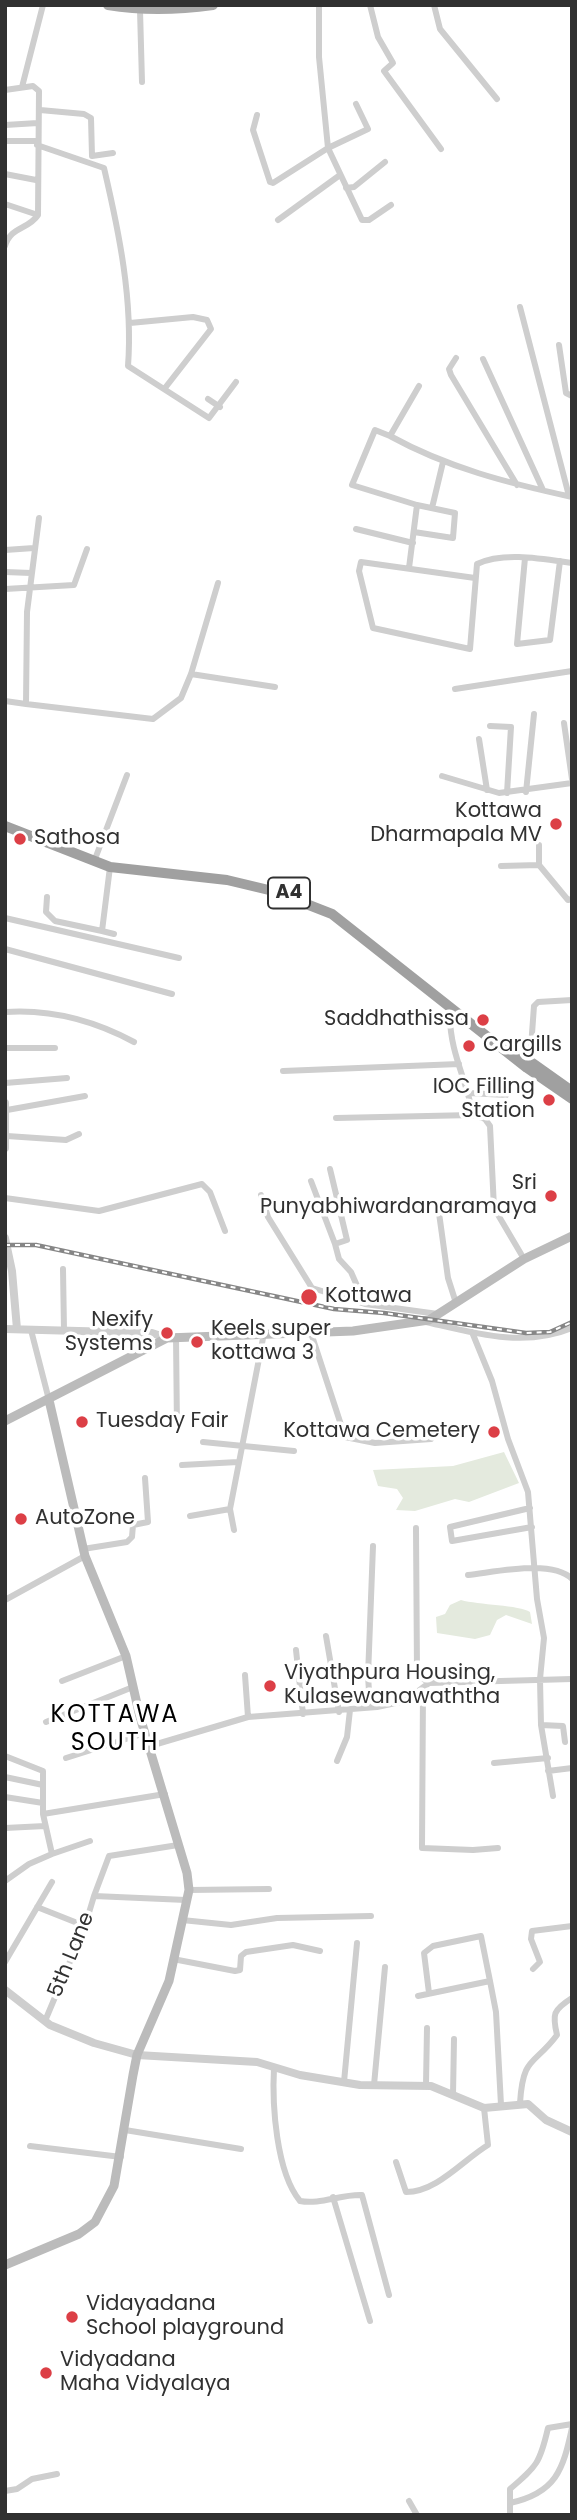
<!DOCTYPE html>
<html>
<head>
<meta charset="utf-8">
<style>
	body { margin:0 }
	#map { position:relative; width:577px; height:2520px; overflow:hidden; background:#fff; font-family:Poppins,sans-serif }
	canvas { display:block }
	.frame { position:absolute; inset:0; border:7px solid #313131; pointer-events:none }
</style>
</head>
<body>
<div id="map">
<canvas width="577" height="2520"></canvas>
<div class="frame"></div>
</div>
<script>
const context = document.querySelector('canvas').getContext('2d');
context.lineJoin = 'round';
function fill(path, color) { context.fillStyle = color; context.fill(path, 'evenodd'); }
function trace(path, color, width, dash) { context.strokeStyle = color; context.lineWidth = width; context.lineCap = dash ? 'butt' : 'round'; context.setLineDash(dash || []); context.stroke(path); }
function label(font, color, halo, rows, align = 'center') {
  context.font = font + ' Poppins,sans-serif'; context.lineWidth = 7; context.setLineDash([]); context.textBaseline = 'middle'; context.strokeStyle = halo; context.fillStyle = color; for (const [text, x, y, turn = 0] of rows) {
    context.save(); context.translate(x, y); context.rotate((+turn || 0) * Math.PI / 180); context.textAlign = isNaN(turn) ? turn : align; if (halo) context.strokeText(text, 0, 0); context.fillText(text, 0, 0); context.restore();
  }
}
const green = new Path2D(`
	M504,1452L519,1483L469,1502L455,1499L415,1511L396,1510L403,1498L397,1489L378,1486L373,1470L453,1466Z
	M461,1600C478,1605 520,1605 530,1612L532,1624L506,1615L497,1620L490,1635L475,1639L437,1633L436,1617L445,1614L450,1605Z`);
const minor = new Path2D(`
	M319,5V57L328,148L362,220H369L391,205
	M370,5L378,37L393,63L384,71L441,149
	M434,5L440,29L497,99
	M140,10L142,82
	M22,87L43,5
	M5,90L33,86L39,91L38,215C28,230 11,226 5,246
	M40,110L84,114L91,118L92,156L113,153
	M257,115L253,130L270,182L273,183L328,148L368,129L356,104
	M5,125L38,123
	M5,141H37
	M37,145L104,168C119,232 133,300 128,366L209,418L236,382
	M5,174L36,180
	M346,188L354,187L385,162
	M5,204L38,215
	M278,220L340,175
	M520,307L569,496
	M130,323L193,317L207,320L211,329L165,388
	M559,345L566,393L572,396
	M456,358L449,369L451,375L517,485
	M483,359L543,490
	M419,386L390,436C448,468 508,483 572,497
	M208,399L220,407
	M390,436L375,430L352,485L417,505L409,568
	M432,508L443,462
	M356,529L413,543
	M414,532L453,538L455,513L417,505
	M5,550L34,548
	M525,558L517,644L550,640L560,561
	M5,572L31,573
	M475,578L361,562L359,571L373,628L470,649L477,564C503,551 544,559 572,563
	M5,589L74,585L87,549
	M191,674L275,687
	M455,689L572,671
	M5,701L26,704L27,612L39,518
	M26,704L153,719L181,698L191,674L218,583
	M564,723L572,779
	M490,726L511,727L507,793
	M479,739L487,790
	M442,776L499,793L572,783
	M526,792L534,714
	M539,845V865
	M95,859L127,775
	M501,866L539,865L568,900L572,899
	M47,897L46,912L55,921L102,931L110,867
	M5,918L179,958
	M102,931L114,934
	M5,949L172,994
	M5,1012C50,1009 95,1021 134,1042
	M5,1048H55
	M530,1061L534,1006L538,1002L572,1000
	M283,1071L459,1064
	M5,1083L67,1078
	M469,1093L506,1095
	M7,1110L85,1096
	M473,1115L485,1119L490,1126L494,1208L524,1259
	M336,1118L473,1115C467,1081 450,1052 450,1017L456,1012
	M7,1136L66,1140L79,1134
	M330,1169L347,1240L335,1244L339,1259L351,1272L365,1304L438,1314
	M311,1181L335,1244
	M261,1195L268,1217L312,1288L365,1304
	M5,1198L99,1211L202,1184L210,1192L225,1231
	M439,1213L448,1278L456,1303
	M63,1269L64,1330
	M426,1322C474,1333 524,1348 572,1328
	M31,1330L49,1400
	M472,1332L492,1381L508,1439L528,1492L537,1599L544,1638L540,1679L541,1725L553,1796
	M311,1333L345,1437L375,1443L431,1439
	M176,1336L177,1430
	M203,1442L294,1451
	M182,1465L238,1462
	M530,1508L450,1527L452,1541L532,1527
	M190,1516L230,1509
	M416,1528L417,1674L429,1683
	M234,1530L230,1509L264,1333
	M83,1549L127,1542L132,1537L133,1525L148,1522L145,1478
	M468,1575C496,1572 552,1559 572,1579
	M5,1600L85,1556
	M326,1636L339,1712
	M296,1650L303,1714
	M245,1675L248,1717
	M62,1681L126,1656
	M423,1690L422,1848L473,1850L498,1848
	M370,1706L368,1676L373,1546
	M46,1722L133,1687
	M541,1725L563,1726L565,1742
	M150,1746L248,1717L377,1707L405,1701L429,1683L572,1679
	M5,1756L43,1771V1814L52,1854L29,1864L5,1881
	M66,1758L145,1733
	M337,1761L347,1737L350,1710
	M494,1763L548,1758
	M548,1771L572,1768
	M5,1777L43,1785
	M5,1797L43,1803
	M43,1814L165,1794
	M5,1828L45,1826
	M52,1854L90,1841
	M189,1890L269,1889
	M94,1896L109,1856L178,1845
	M37,1907L85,1926
	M182,1920L231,1925L277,1918L371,1916
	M173,1959L235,1971L240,1970L241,1956L246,1952L293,1945L320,1951
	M5,1962L52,1882
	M533,1969L540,1962L531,1939L532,1931L572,1926
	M429,1993L424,1953L433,1946L481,1936L490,1981
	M418,1996L490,1981L496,2012L501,2105
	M45,2021L85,1926L94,1896L186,1900
	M274,2068C272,2104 276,2172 300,2201C320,2205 341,2194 362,2195L389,2295
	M344,2082L357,1943
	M374,2085L385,1967
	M426,2085L427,2028
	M453,2095L454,2039
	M520,2103C523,2055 534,2066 557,2035C552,2014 553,2010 572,1998
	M125,2130L241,2149
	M30,2146L121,2157
	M396,2162L406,2192C437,2192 463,2160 488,2145L484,2108
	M333,2197L370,2321
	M5,2491L17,2489L32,2479L57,2474
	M409,2501L417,2515
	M510,2503C556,2493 563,2470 572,2428
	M510,2515V2489C537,2466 540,2463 548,2428L572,2424`);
const tertiary = new Path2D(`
	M5,1103V1148
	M5,1238L12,1271L17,1329
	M5,1329L152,1333L167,1338
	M5,1990L50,2025L94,2043L137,2055L257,2062L300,2075L360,2085L431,2086L484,2108L528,2104L546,2120L572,2132`);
const secondary = new Path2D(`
	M5,1421L167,1338L353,1331L429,1320L524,1259L572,1236
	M5,2265L79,2234L95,2222L114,2186L133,2075L137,2055L169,1981L189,1890L187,1873L140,1717L126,1656L85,1556L49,1400`);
const primary = new Path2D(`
	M108,5C144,11 177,10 213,5`);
const trunk = new Path2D(`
	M5,826L110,867L227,880L273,891L332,914L527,1068L572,1099
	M517,1052L572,1091`);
const rail = new Path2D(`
	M5,1245H36L334,1309L384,1313L526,1333L550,1332L572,1322`);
const markers = [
	[556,824,7,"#dc3f46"],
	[20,839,7,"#dc3f46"],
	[483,1020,7,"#dc3f46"],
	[469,1046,7,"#dc3f46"],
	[549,1100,7,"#dc3f46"],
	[551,1196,7,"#dc3f46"],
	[309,1297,9,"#dc3f46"],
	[167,1333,7,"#dc3f46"],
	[197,1342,7,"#dc3f46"],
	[82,1422,7,"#dc3f46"],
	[494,1432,7,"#dc3f46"],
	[21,1519,7,"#dc3f46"],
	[270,1686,7,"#dc3f46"],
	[72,2317,7,"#dc3f46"],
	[46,2373,7,"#dc3f46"]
];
const shields = [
	[289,893,42]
];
const shieldNames = [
	["A4",289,893]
];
const poiNames = [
	["Kottawa",542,812,"right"],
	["Dharmapala MV",542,836,"right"],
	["Sathosa",34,839],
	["Saddhathissa",469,1020,"right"],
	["Cargills",483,1046],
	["IOC Filling",535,1088,"right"],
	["Station",535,1112,"right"],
	["Sri",537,1184,"right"],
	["Punyabhiwardanaramaya",537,1208,"right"],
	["Kottawa",325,1297],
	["Nexify",153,1321,"right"],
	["Systems",153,1345,"right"],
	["Keels super",211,1330],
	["kottawa 3",211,1354],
	["Tuesday Fair",96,1422],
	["Kottawa Cemetery",480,1432,"right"],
	["AutoZone",35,1519],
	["Viyathpura Housing,",284,1674],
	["Kulasewanawaththa",284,1698],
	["Vidayadana",86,2305],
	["School playground",86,2329],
	["Vidyadana",60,2361],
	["Maha Vidyalaya",60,2385]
];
const streetNames = [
	["5th Lane",72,1955,-68]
];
const quarterNames = [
	["KOTTAWA",115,1716],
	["SOUTH",115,1744]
];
fill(green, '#e4eade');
trace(minor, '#cecece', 6);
trace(tertiary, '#cecece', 8);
trace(secondary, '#bbb', 9);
trace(primary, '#a9a9a9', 10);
trace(trunk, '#a0a0a0', 10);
trace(rail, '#868686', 4.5);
trace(rail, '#fff', 2, [5]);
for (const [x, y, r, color] of markers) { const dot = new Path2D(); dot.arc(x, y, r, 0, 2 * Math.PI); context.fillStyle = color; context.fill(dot); trace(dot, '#fff', 2.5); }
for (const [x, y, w] of shields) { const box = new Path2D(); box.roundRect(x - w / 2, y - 15.5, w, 31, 5); context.fillStyle = '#fff'; context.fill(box); trace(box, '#313131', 2); }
label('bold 19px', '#313131', null, shieldNames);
label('21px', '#313131', '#fff', poiNames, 'left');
label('21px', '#313131', '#fff', streetNames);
context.letterSpacing = '2px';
label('24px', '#000', '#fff', quarterNames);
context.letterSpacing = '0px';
</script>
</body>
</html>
